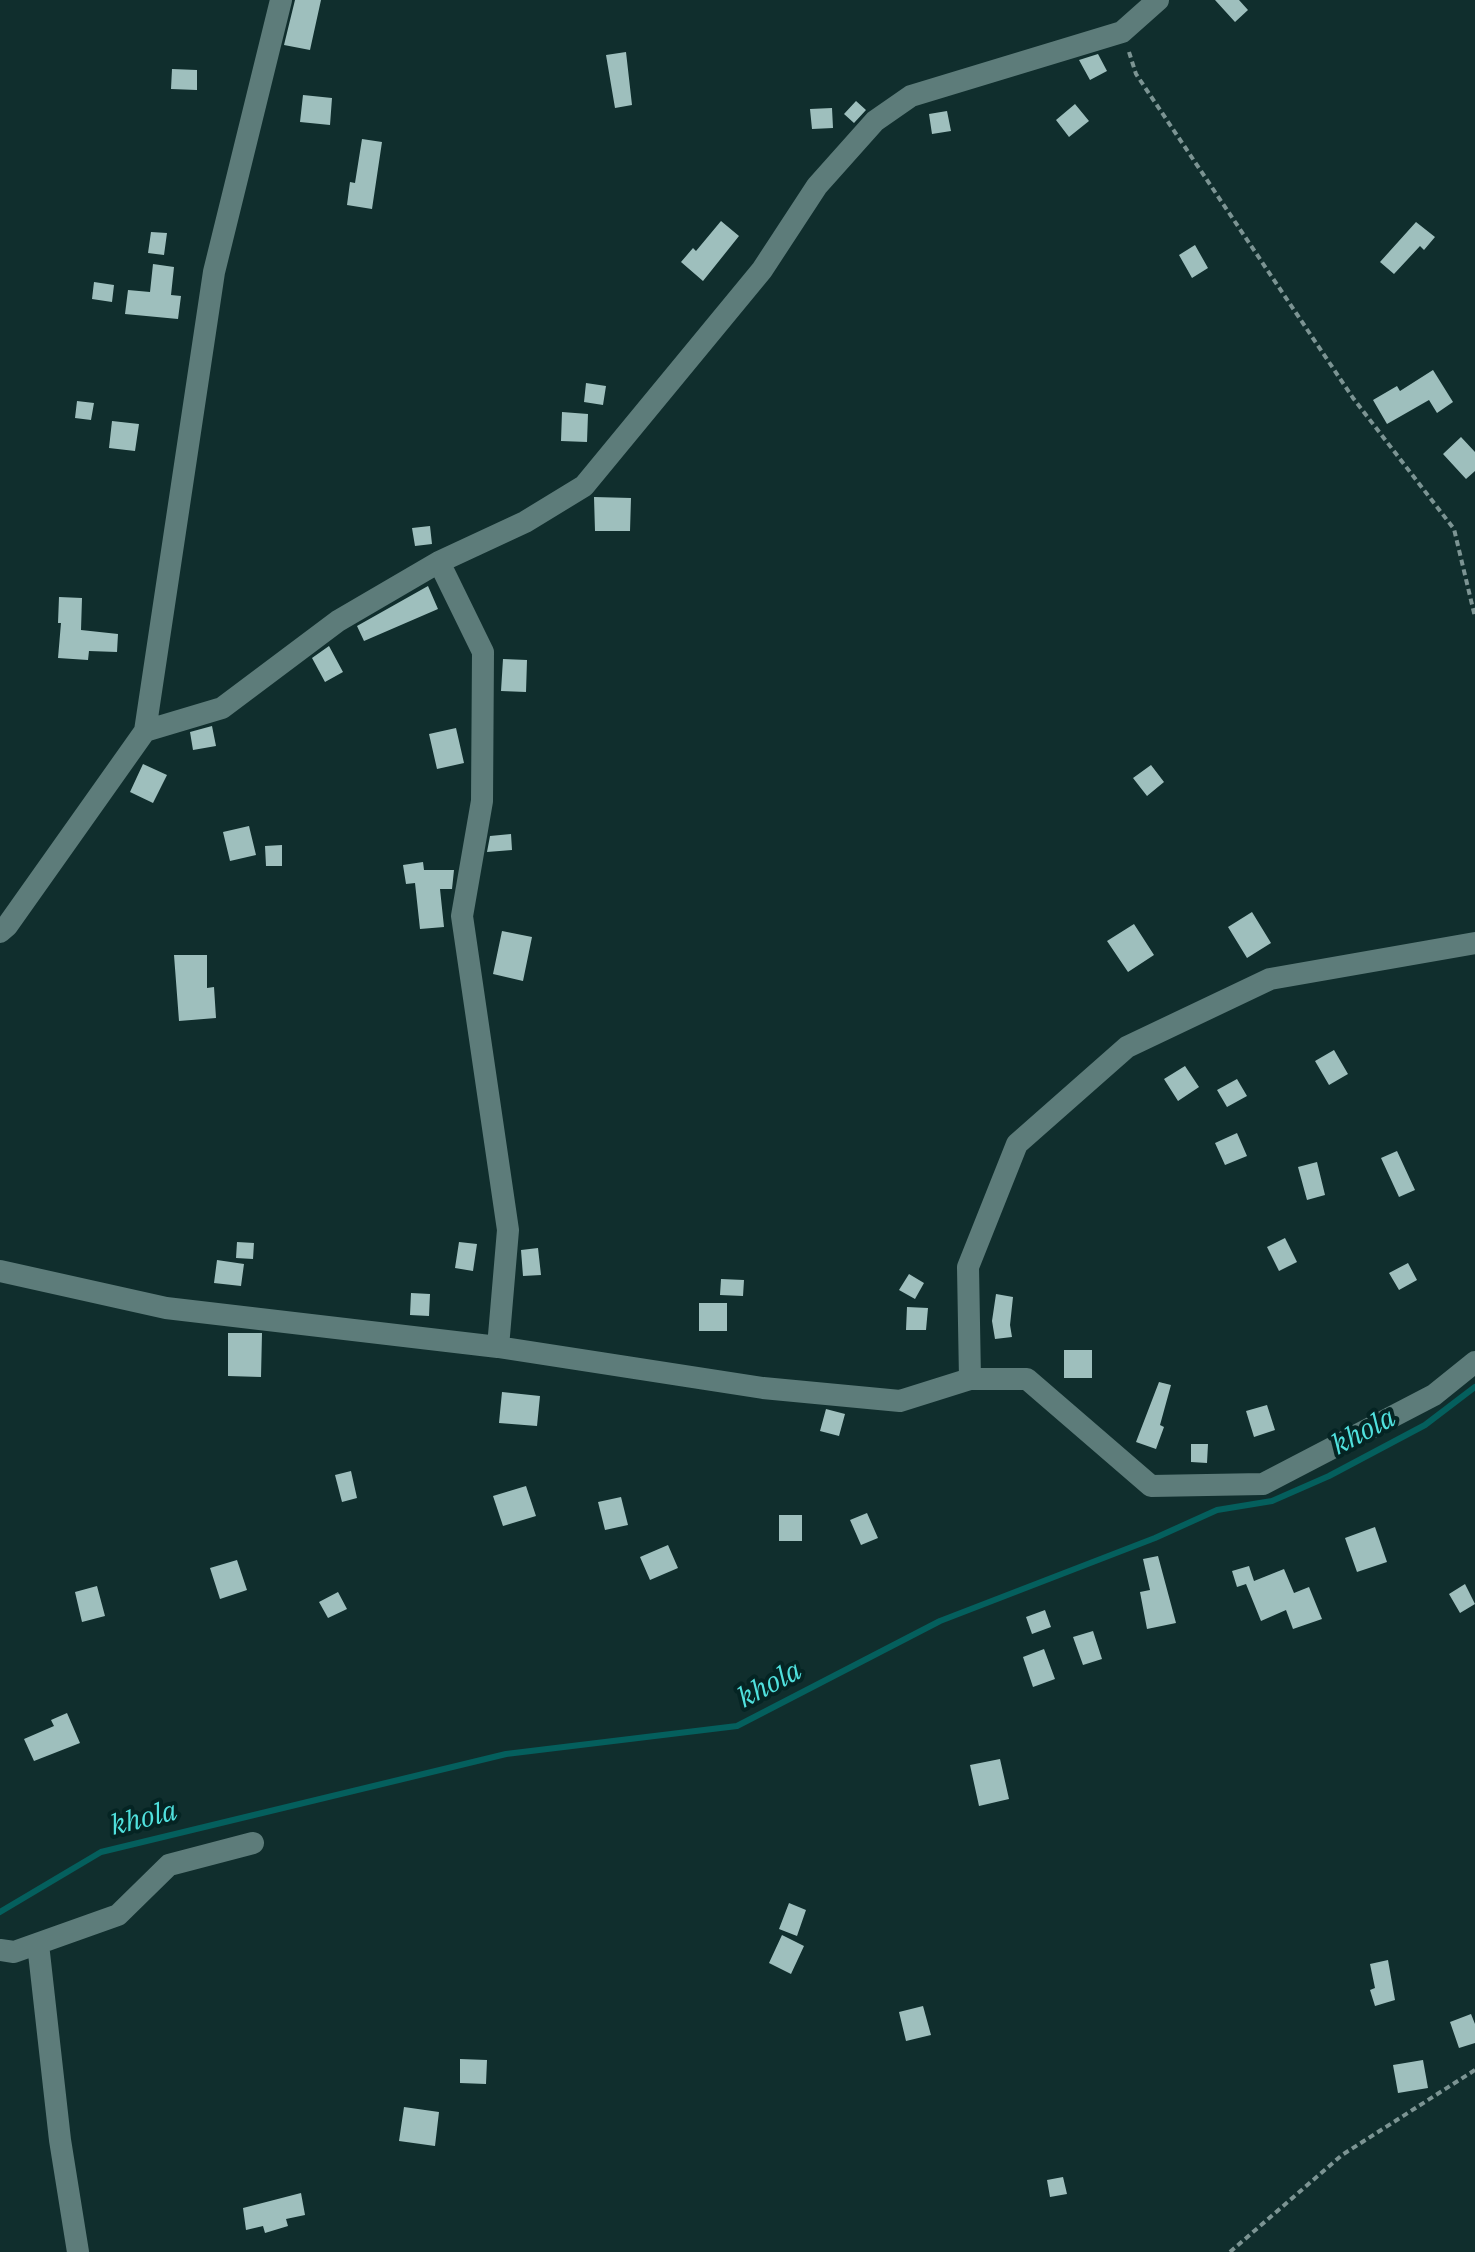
<!DOCTYPE html>
<html>
<head>
<meta charset="utf-8">
<style>
	body { margin:0 }
	canvas { display:block; background:#102e2d }
</style>
</head>
<body>
<canvas width="1475" height="2252"></canvas>
<script>
const context = document.querySelector('canvas').getContext('2d');
context.lineJoin = 'round';
function trace(path, color, width, dash) { context.strokeStyle = color; context.lineWidth = width; context.lineCap = dash ? 'butt' : 'round'; context.setLineDash(dash || []); context.stroke(path); }
function fill(path, color) { context.fillStyle = color; context.fill(path, 'evenodd'); }
function label(font, color, halo, rows, align = 'center') {
  context.font = font + ' "IBM Plex Serif",serif'; context.lineWidth = 8; context.setLineDash([]); context.textBaseline = 'middle'; context.strokeStyle = halo; context.fillStyle = color; for (const [text, x, y, turn = 0] of rows) {
    context.save(); context.translate(x, y); context.rotate((+turn || 0) * Math.PI / 180); context.textAlign = isNaN(turn) ? turn : align; if (halo) context.strokeText(text, 0, 0); context.fillText(text, 0, 0); context.restore();
  }
}
const stream = new Path2D(`
	M0,1912L101,1852L506,1754L737,1726L940,1621L1155,1538L1217,1510L1272,1501L1329,1476L1425,1425L1475,1387`);
const building = new Path2D(`
	M295,0H321L310,50L284,45Z
	M1215,0H1239L1248,10L1235,22Z
	M626,52L632,105L615,108L606,55Z
	M1098,54L1107,71L1090,80L1079,60Z
	M172,69L197,70V90L171,89Z
	M303,95L332,98L330,125L300,122Z
	M856,101L866,110L854,123L844,114Z
	M1075,104L1089,121L1069,137L1056,120Z
	M832,108L833,128L812,129L810,109Z
	M947,111L951,131L932,134L929,114Z
	M362,139L382,142L372,209L347,205L350,182L355,183Z
	M721,221L739,236L703,281L681,262L693,248L696,251Z
	M1416,222L1435,237L1424,250L1420,246L1394,274L1380,262Z
	M151,232L167,233L164,255L148,253Z
	M1195,245L1208,268L1192,278L1179,255Z
	M153,264L174,267L171,295L181,296L178,319L125,314L128,290L150,292Z
	M94,282L114,285L112,302L92,299Z
	M1433,370L1453,402L1437,413L1429,400L1387,424L1373,400L1397,386L1400,391Z
	M586,383L606,386L603,405L584,402Z
	M77,401L94,403L91,420L75,418Z
	M562,412L588,414L587,442L561,441Z
	M112,421L139,424L135,451L109,448Z
	M1461,437L1475,452V471L1466,479L1443,454Z
	M594,497L631,498L630,531H595Z
	M430,526L432,544L415,546L412,528Z
	M428,586L438,609L364,641L357,626Z
	M59,597L82,598L81,630L118,634L117,652L89,651L88,660L58,658L61,623H58Z
	M329,646L343,672L325,682L312,658Z
	M503,659L527,660L526,692L501,691Z
	M212,726L216,746L193,750L190,732Z
	M456,728L464,763L437,769L429,734Z
	M143,764L167,775L153,803L130,792Z
	M1151,765L1164,782L1147,796L1133,778Z
	M249,826L256,855L230,861L223,832Z
	M511,834L512,850L487,852L490,836Z
	M282,845V866H266L265,846Z
	M423,862L424,870H454L452,889H440L444,927L420,929L415,883L406,884L403,865Z
	M1252,912L1271,943L1247,958L1228,927Z
	M1134,924L1154,955L1128,972L1107,941Z
	M502,931L532,937L523,981L493,974Z
	M174,955H207V988L214,987L216,1018L179,1021Z
	M1334,1050L1348,1074L1329,1085L1315,1061Z
	M1185,1066L1199,1087L1178,1101L1164,1079Z
	M1237,1079L1247,1096L1227,1107L1217,1090Z
	M1237,1133L1247,1156L1225,1165L1215,1143Z
	M1397,1151L1415,1190L1399,1197L1381,1158Z
	M1317,1162L1325,1195L1307,1200L1298,1167Z
	M1285,1238L1297,1262L1279,1271L1267,1247Z
	M237,1242L254,1243L253,1259L236,1258Z
	M459,1242L477,1244L473,1271L455,1268Z
	M538,1248L541,1275L523,1276L521,1250Z
	M217,1260L244,1264L241,1286L214,1283Z
	M1408,1263L1417,1280L1399,1290L1389,1273Z
	M909,1274L924,1283L915,1299L899,1290Z
	M721,1279L744,1280L743,1296L720,1295Z
	M411,1293L430,1294L429,1316L410,1315Z
	M996,1294L1013,1297L1010,1325L1012,1337L995,1339L992,1321Z
	M699,1303H727V1331H699Z
	M907,1307L928,1308L926,1330H906Z
	M228,1333H262L261,1377L228,1376Z
	M1064,1350H1092V1378H1064Z
	M1159,1382L1171,1385L1160,1425L1164,1427L1156,1449L1136,1442Z
	M502,1392L540,1396L537,1426L499,1423Z
	M1267,1405L1275,1430L1254,1437L1246,1411Z
	M826,1409L845,1414L839,1436L820,1431Z
	M1191,1444H1208L1207,1463L1191,1462Z
	M351,1471L357,1498L342,1502L335,1475Z
	M526,1486L536,1516L503,1526L493,1496Z
	M621,1497L628,1525L605,1530L598,1502Z
	M867,1513L878,1538L861,1545L850,1520Z
	M779,1515H802V1541H779Z
	M1375,1527L1387,1562L1357,1572L1345,1538Z
	M668,1545L678,1568L650,1580L640,1557Z
	M1158,1556L1176,1623L1147,1629L1140,1592L1150,1590L1143,1559Z
	M237,1560L247,1590L220,1599L210,1568Z
	M1249,1566L1254,1581L1284,1569L1294,1593L1309,1587L1322,1619L1293,1629L1286,1610L1261,1621L1246,1584L1237,1587L1232,1571Z
	M1465,1584L1475,1604L1460,1613L1449,1594Z
	M97,1586L105,1616L82,1622L75,1592Z
	M338,1592L347,1609L328,1618L319,1602Z
	M1045,1610L1051,1627L1032,1634L1026,1617Z
	M1093,1631L1102,1659L1083,1665L1073,1637Z
	M1044,1649L1055,1679L1033,1687L1023,1657Z
	M67,1713L80,1743L34,1761L24,1739L54,1726L51,1720Z
	M1000,1759L1009,1799L979,1806L970,1765Z
	M789,1903L806,1910L797,1936L779,1929Z
	M782,1935L804,1946L791,1974L769,1963Z
	M1388,1960L1395,2000L1375,2006L1370,1990L1375,1988L1370,1964Z
	M923,2006L931,2035L906,2041L899,2012Z
	M1471,2014L1475,2024V2043L1459,2048L1450,2022Z
	M460,2059L487,2060L486,2084L460,2083Z
	M1423,2060L1428,2088L1398,2093L1393,2065Z
	M404,2107L439,2112L435,2146L399,2141Z
	M1063,2177L1067,2194L1050,2197L1047,2180Z
	M301,2193L305,2215L286,2219L288,2226L265,2233L263,2226L246,2230L243,2208Z`);
const path = new Path2D(`
	M1129,52L1136,74L1353,398L1454,529L1475,617
	M1230,2252L1342,2155L1475,2070`);
const street = new Path2D(`
	M439,562L483,652L482,801L462,916L508,1230L498,1347
	M145,731L222,708L338,621L439,562L525,522L584,486L762,270L817,186L875,121L911,96L1122,32L1158,0
	M0,932L7,926L145,731L214,272L281,0
	M0,1271L166,1308L498,1347L763,1388L900,1401L970,1379H1027L1151,1486L1263,1484L1434,1395L1475,1362
	M970,1379L968,1267L1017,1144L1127,1047L1270,979L1475,943
	M38,1944L60,2140L78,2252
	M0,1950L14,1952L118,1915L169,1865L253,1843`);
const waterNames = [
	["khola",1364,1432,-28],
	["khola",770,1685,-28],
	["khola",144,1819,-14]
];
trace(stream, '#045f5d', 6);
fill(building, '#9ebfbd');
trace(path, '#7c9493', 4, [6, 4]);
trace(street, '#5d7c7a', 22);
label('italic 28px', '#50e1de', '#052423', waterNames);
</script>
</body>
</html>
